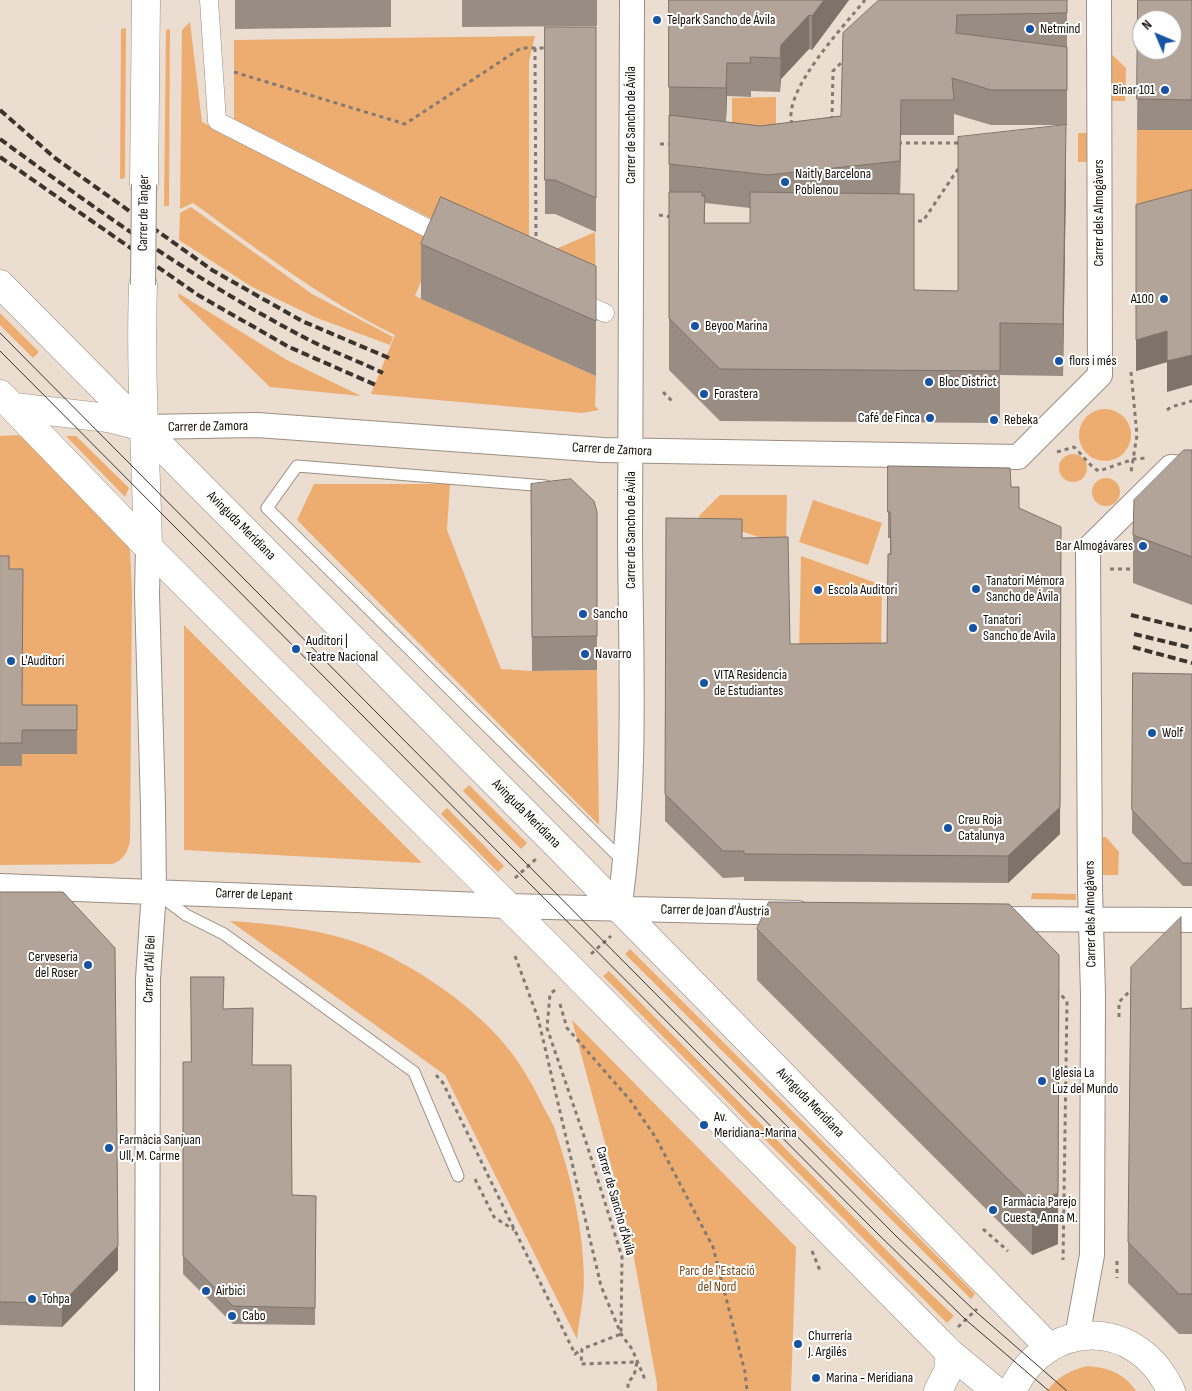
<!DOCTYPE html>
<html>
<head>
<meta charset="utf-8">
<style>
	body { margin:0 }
	#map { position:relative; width:1192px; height:1391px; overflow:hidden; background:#ebddd0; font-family:"Sofia Sans Condensed",sans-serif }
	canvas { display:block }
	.north { position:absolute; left:1132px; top:10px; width:50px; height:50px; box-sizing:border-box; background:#fff; border:1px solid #a19f9d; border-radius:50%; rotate:315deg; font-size:14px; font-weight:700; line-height:20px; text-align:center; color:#130e0a }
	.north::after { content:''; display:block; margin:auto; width:18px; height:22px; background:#1752a3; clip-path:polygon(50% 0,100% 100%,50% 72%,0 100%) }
</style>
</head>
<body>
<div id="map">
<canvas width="1192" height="1391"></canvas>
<div class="north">N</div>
</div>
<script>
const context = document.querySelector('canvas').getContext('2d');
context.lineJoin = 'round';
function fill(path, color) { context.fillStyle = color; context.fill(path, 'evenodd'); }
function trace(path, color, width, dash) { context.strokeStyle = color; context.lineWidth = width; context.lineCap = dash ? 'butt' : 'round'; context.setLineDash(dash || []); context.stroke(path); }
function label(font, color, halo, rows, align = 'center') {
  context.font = font + ' "Sofia Sans Condensed",sans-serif'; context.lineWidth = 4; context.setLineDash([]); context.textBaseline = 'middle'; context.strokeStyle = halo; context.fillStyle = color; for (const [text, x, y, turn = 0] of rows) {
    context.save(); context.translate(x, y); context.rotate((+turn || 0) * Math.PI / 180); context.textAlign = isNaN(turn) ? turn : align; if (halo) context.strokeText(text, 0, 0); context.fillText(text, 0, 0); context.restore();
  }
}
const green = new Path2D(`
	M190,22L202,122L437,242L415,296L596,376L595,406L599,410L582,413L371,394L395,335C323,300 259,250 193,203L180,209L182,30Z
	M126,28L125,178L120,179L121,29Z
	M170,29L169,206H164L166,30Z
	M535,36L529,61V268L234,119V40Z
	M1106,49L1126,68L1125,101H1106Z
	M776,97V132H732V98Z
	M1137,130H1192V220L1136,236Z
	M1078,133H1087V162H1078Z
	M191,207L312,294L393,337L390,345L317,318L252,287L179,240L180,213Z
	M595,232L596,299L547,253Z
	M178,293L287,360L361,396L270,387L179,298Z
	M0,313L39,352L33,358L0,325Z
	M1079 435a26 26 0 1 1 52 0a26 26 0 1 1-52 0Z
	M18,435L28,441L123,537L130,550L132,594L130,840C128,852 124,860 112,864L0,865V436Z
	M66,436H76L129,488L125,497Z
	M1059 468a14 14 0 1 1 28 0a14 14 0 1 1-28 0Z
	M1092 492a14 14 0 1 1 28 0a14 14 0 1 1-28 0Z
	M314,484H450L447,530L501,669L532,671L597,670L599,825L297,520Z
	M720,495H787L786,546L698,517Z
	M813,500L882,523L868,565L799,542Z
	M801,556L882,585L881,657H799Z
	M184,625L422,863L184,850Z
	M469,785L527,843L521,849L463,791Z
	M447,808L504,866L498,872L441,814Z
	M1099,837H1106L1119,852L1118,875H1098Z
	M1032,893L1076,894V900L1031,899Z
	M230,921C275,924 321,929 364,945C413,964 479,1009 510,1051C524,1069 535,1089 545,1110C549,1117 554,1125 556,1133C572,1180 583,1229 584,1278C584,1298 579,1319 577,1339L445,1075Z
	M630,949L975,1294L971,1299L625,954Z
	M609,971L911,1275L954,1316L947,1323L603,976Z
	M572,1020L796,1247L791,1391H657V1384L630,1236Z
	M1088,1366C1109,1368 1124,1373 1136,1391H1047C1058,1376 1071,1370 1088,1366Z`);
const path = new Path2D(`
	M535,48L536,242
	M234,72L405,124L521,48H547
	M832,120L833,71L845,59
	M792,124C782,91 844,26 865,0
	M898,143H962
	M660,144H672
	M659,215L672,217
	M910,221H923L960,166
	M1131,372L1137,435L1131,472
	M663,392L672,401
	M1167,410L1171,407L1192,401
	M1057,452L1074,447C1083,455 1089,466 1099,471L1134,459L1146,458
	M1110,569H1130
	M515,878L536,859
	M591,954L611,936
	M515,956L538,1018L601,1286L621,1334L632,1349L644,1377V1382
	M555,990L550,994L547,1028L586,1142L622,1257L621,1334L582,1349L581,1364L637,1362L634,1376L628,1382V1391
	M1056,990L1067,1001L1063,1260
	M560,1004L567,1028L630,1100L656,1138L713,1247L745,1372L747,1391
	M1119,1017V1002L1132,989
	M436,1075L443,1083L575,1354L582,1349
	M475,1179L494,1217L514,1230
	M983,1229L1008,1251
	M812,1251L821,1273
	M1117,1261V1278
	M958,1327L977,1309`);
const service = new Path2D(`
	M546,486L297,466L267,508L625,863
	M161,896L186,915L224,934L414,1072L458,1176`);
const pedestrian = new Path2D(`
	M209,0L217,121L449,239
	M574,299L605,313`);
const minor = new Path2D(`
	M143,427L257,425L603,450L1018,457L1100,375L1099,0
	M0,886L507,906L798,913
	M619,910C637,787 631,663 630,540C630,360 631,180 632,0
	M991,919L1192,920
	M1077,1337L1092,1255L1093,994L1090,889L1088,549L1171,467L1192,468
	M147,1391L148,979L154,891L153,807L147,594L148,547`);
const tertiary = new Path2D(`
	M144,184L146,0
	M0,284L557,845L1049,1347
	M143,285C140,372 146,460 148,547
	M0,394L148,547L568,966L929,1332L950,1353L996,1391
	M14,407L108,418L143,427
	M938,1391L948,1371L950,1353
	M1012,1391C1046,1318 1137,1316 1171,1391`);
const tram = new Path2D(`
	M0,333L897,1237L975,1311L1067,1391
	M0,351L876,1232L966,1320L1049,1391`);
const rail = new Path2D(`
	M0,110L55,158L212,270L302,321L389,358
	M0,139C94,208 191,277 294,332C322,348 354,359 383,373
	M0,157L198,295L289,347L378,386
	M1131,615L1192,630
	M1134,634L1192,648
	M1133,647L1192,663`);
const minorBridge = new Path2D(`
	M143,285L144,184`);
const wall = new Path2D(`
	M235,0H391V27L235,29Z
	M462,0H597V26L462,27Z
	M669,0H849L812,50L809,49L781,79L780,92L751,91V97L727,96L726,121H721L760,126L841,116L879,0H1067V125H991L954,114V135H901L900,194L914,290L958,291L1066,177L1063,376L1000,375V423L720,421L669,370ZM705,203L750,208V223H705Z
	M1138,0H1192V130H1137Z
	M545,27H596V232L555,214H545Z
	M1192,190L1167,392V362L1136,371Z
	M421,244L596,266V376L421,299Z
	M1192,450V605L1133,583V535Z
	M888,466L1011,487L1019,508L1060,834L1008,883L744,881V877L723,878L665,821L666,518L742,538L790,644L887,643L890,554V538H888Z
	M531,484L597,512V670L532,671Z
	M0,556L9,569L22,705H77V754H22V766H0Z
	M1133,673L1192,674V886H1183L1132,833Z
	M0,892L118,1270L62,1327L0,1325Z
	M1009,904L1058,1244L1032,1255L757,980V929Z
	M1192,1008V1334H1179L1128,1283V1242L1181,1009Z
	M224,1009L252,1065L292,1195L316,1196L315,1325L233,1324L183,1274V1062H191Z`);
const shadedWall = new Path2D(`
	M824,0H849L812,50V16Z
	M809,15V49L781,79L780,92L781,45Z
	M727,63V96L726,121V88Z
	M901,100V135L900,196V161Z
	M1066,125V177L1063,376V324Z
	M1167,331V362L1136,371V340Z
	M1192,355V385L1167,392V361Z
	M1061,554L1060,834L1008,883V856Z
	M1059,955L1058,1244L1032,1255V1203Z
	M118,1246V1270L62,1327V1303Z`);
const building = new Path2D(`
	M669,0H824L812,16L809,15L781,45L780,58L750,57L751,63H727L726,88L669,87Z
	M879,0H1067V13L957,15L956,33L1067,47V90H991L952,78L954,100H901L900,161L768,175L669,164V115L760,126L841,116L843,33Z
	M1138,0H1192V100L1137,99ZM1142,20H1172V50H1142Z
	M545,27H596V198L555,180H545Z
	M1066,125L1063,324L1000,323V371L720,369L669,318V192H702V196H705L704,223H750V192L914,194V290L958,291V137Z
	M1192,190V355L1167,361V331L1136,340V205Z
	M441,197L596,266V321L421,244Z
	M1184,450H1192V557L1133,535L1134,500Z
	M888,466L1010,468L1011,487H1019V508L1061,527L1060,807L1008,856L744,854V851H723L665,794L666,518L742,519V538L788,537L790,644L887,643L888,554H891L890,512H888Z
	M571,479L594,501L597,512V636L532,637L531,484Z
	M0,556H9V569H23L22,705H77V730H22V743H0Z
	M1133,673L1192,674V863H1183L1132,810Z
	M0,892H63L115,948L118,1246L62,1303L0,1302Z
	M769,902L1009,904L1059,955L1058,1193L1032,1203L757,929Z
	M1181,917V1009L1192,1008V1294H1179L1128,1242L1131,967Z
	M191,977H224L223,1009L253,1008L252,1065H291L292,1195L316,1196L315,1308L233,1306L183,1256V1062H191Z`);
const markers = [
	[657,20,5,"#1752a3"],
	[1030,29,5,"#1752a3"],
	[1165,90,5,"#1752a3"],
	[785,182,5,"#1752a3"],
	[1164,299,5,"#1752a3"],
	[695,326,5,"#1752a3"],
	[1059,361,5,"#1752a3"],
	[929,382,5,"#1752a3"],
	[704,394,5,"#1752a3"],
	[930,418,5,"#1752a3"],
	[994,420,5,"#1752a3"],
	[1143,546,5,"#1752a3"],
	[976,589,5,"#1752a3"],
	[818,590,5,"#1752a3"],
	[583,614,5,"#1752a3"],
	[973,628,5,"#1752a3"],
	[296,649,5,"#1752a3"],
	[585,654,5,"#1752a3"],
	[11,661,5,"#1752a3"],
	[704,683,5,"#1752a3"],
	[1152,733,5,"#1752a3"],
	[948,828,5,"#1752a3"],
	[88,965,5,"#1752a3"],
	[1042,1081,5,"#1752a3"],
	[704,1125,5,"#1752a3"],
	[109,1148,5,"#1752a3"],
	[993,1210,5,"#1752a3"],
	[206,1291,5,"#1752a3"],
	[32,1299,5,"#1752a3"],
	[232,1316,5,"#1752a3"],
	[798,1344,5,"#1752a3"],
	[816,1378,5,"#1752a3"]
];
const poiNames = [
	["Telpark Sancho de Ávila",667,20],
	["Netmind",1040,29],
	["Binar 101",1155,90,"right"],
	["Naitly Barcelona",795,174],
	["Poblenou",795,190],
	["A100",1154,299,"right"],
	["Beyoo Marina",705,326],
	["flors i més",1069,361],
	["Bloc District",939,382],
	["Forastera",714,394],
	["Café de Finca",920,418,"right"],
	["Rebeka",1004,420],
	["Bar Almogávares",1133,546,"right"],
	["Tanatori Mémora",986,581],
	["Sancho de Ávila",986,597],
	["Escola Auditori",828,590],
	["Sancho",593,614],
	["Tanatori",983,620],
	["Sancho de Avila",983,636],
	["Auditori |",306,641],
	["Teatre Nacional",306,657],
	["Navarro",595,654],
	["L'Auditori",21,661],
	["VITA Residencia",714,675],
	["de Estudiantes",714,691],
	["Wolf",1162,733],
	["Creu Roja",958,820],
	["Catalunya",958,836],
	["Cerveseria",78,957,"right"],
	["del Roser",78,973,"right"],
	["Iglesia La",1052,1073],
	["Luz del Mundo",1052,1089],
	["Av.",714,1117],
	["Meridiana-Marina",714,1133],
	["Farmàcia Sanjuan",119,1140],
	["Ull, M. Carme",119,1156],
	["Farmàcia Parejo",1003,1202],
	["Cuesta, Anna M.",1003,1218],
	["Airbici",216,1291],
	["Tohpa",42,1299],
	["Cabo",242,1316],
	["Churrería",808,1336],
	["J. Argilés",808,1352],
	["Marina - Meridiana",826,1378]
];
const streetNames = [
	["Carrer de Sancho de Ávila",631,125,-90],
	["Carrer de Tànger",144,213,-89],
	["Carrer dels Almogàvers",1099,213,-90],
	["Carrer de Zamora",208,427,-1],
	["Carrer de Zamora",612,450,3],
	["Avinguda Meridiana",241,526,45],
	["Carrer de Sancho de Ávila",631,530,-90],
	["Avinguda Meridiana",526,814,45],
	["Carrer de Lepant",254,895,2],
	["Carrer de Joan d'Àustria",715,911,1],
	["Carrer dels Almogàvers",1091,914,-91],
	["Carrer d'Alí Bei",150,969,-88],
	["Avinguda Meridiana",810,1103,46],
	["Carrer de Sancho d'Ávila",615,1201,74]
];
const parkNames = [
	["Parc de l'Estació",717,1271],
	["del Nord",717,1287]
];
fill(green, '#edad70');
trace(service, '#9c8e82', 13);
trace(pedestrian, '#9c8e82', 19);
trace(minor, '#9c8e82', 26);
trace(tertiary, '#9c8e82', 29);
trace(path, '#847a72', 3, [4, 4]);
trace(service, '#fff', 11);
trace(pedestrian, '#fff', 18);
trace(minor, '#fff', 24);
trace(tertiary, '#fff', 28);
trace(tram, '#3b342e', 1);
trace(rail, '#3b342e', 4, [8, 4]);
trace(minorBridge, '#9c8e82', 26, []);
trace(minorBridge, '#fff', 24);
fill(wall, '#998d83');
fill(shadedWall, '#7d736a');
fill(building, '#b2a498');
trace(building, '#7d736a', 1);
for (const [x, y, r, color] of markers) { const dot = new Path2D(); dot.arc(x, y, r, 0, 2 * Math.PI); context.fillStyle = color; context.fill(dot); trace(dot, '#fff', 2); }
label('14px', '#130e0a', '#fff', poiNames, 'left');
label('14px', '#130e0a', '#fff', streetNames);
label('14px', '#74491c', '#fff', parkNames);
</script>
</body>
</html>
